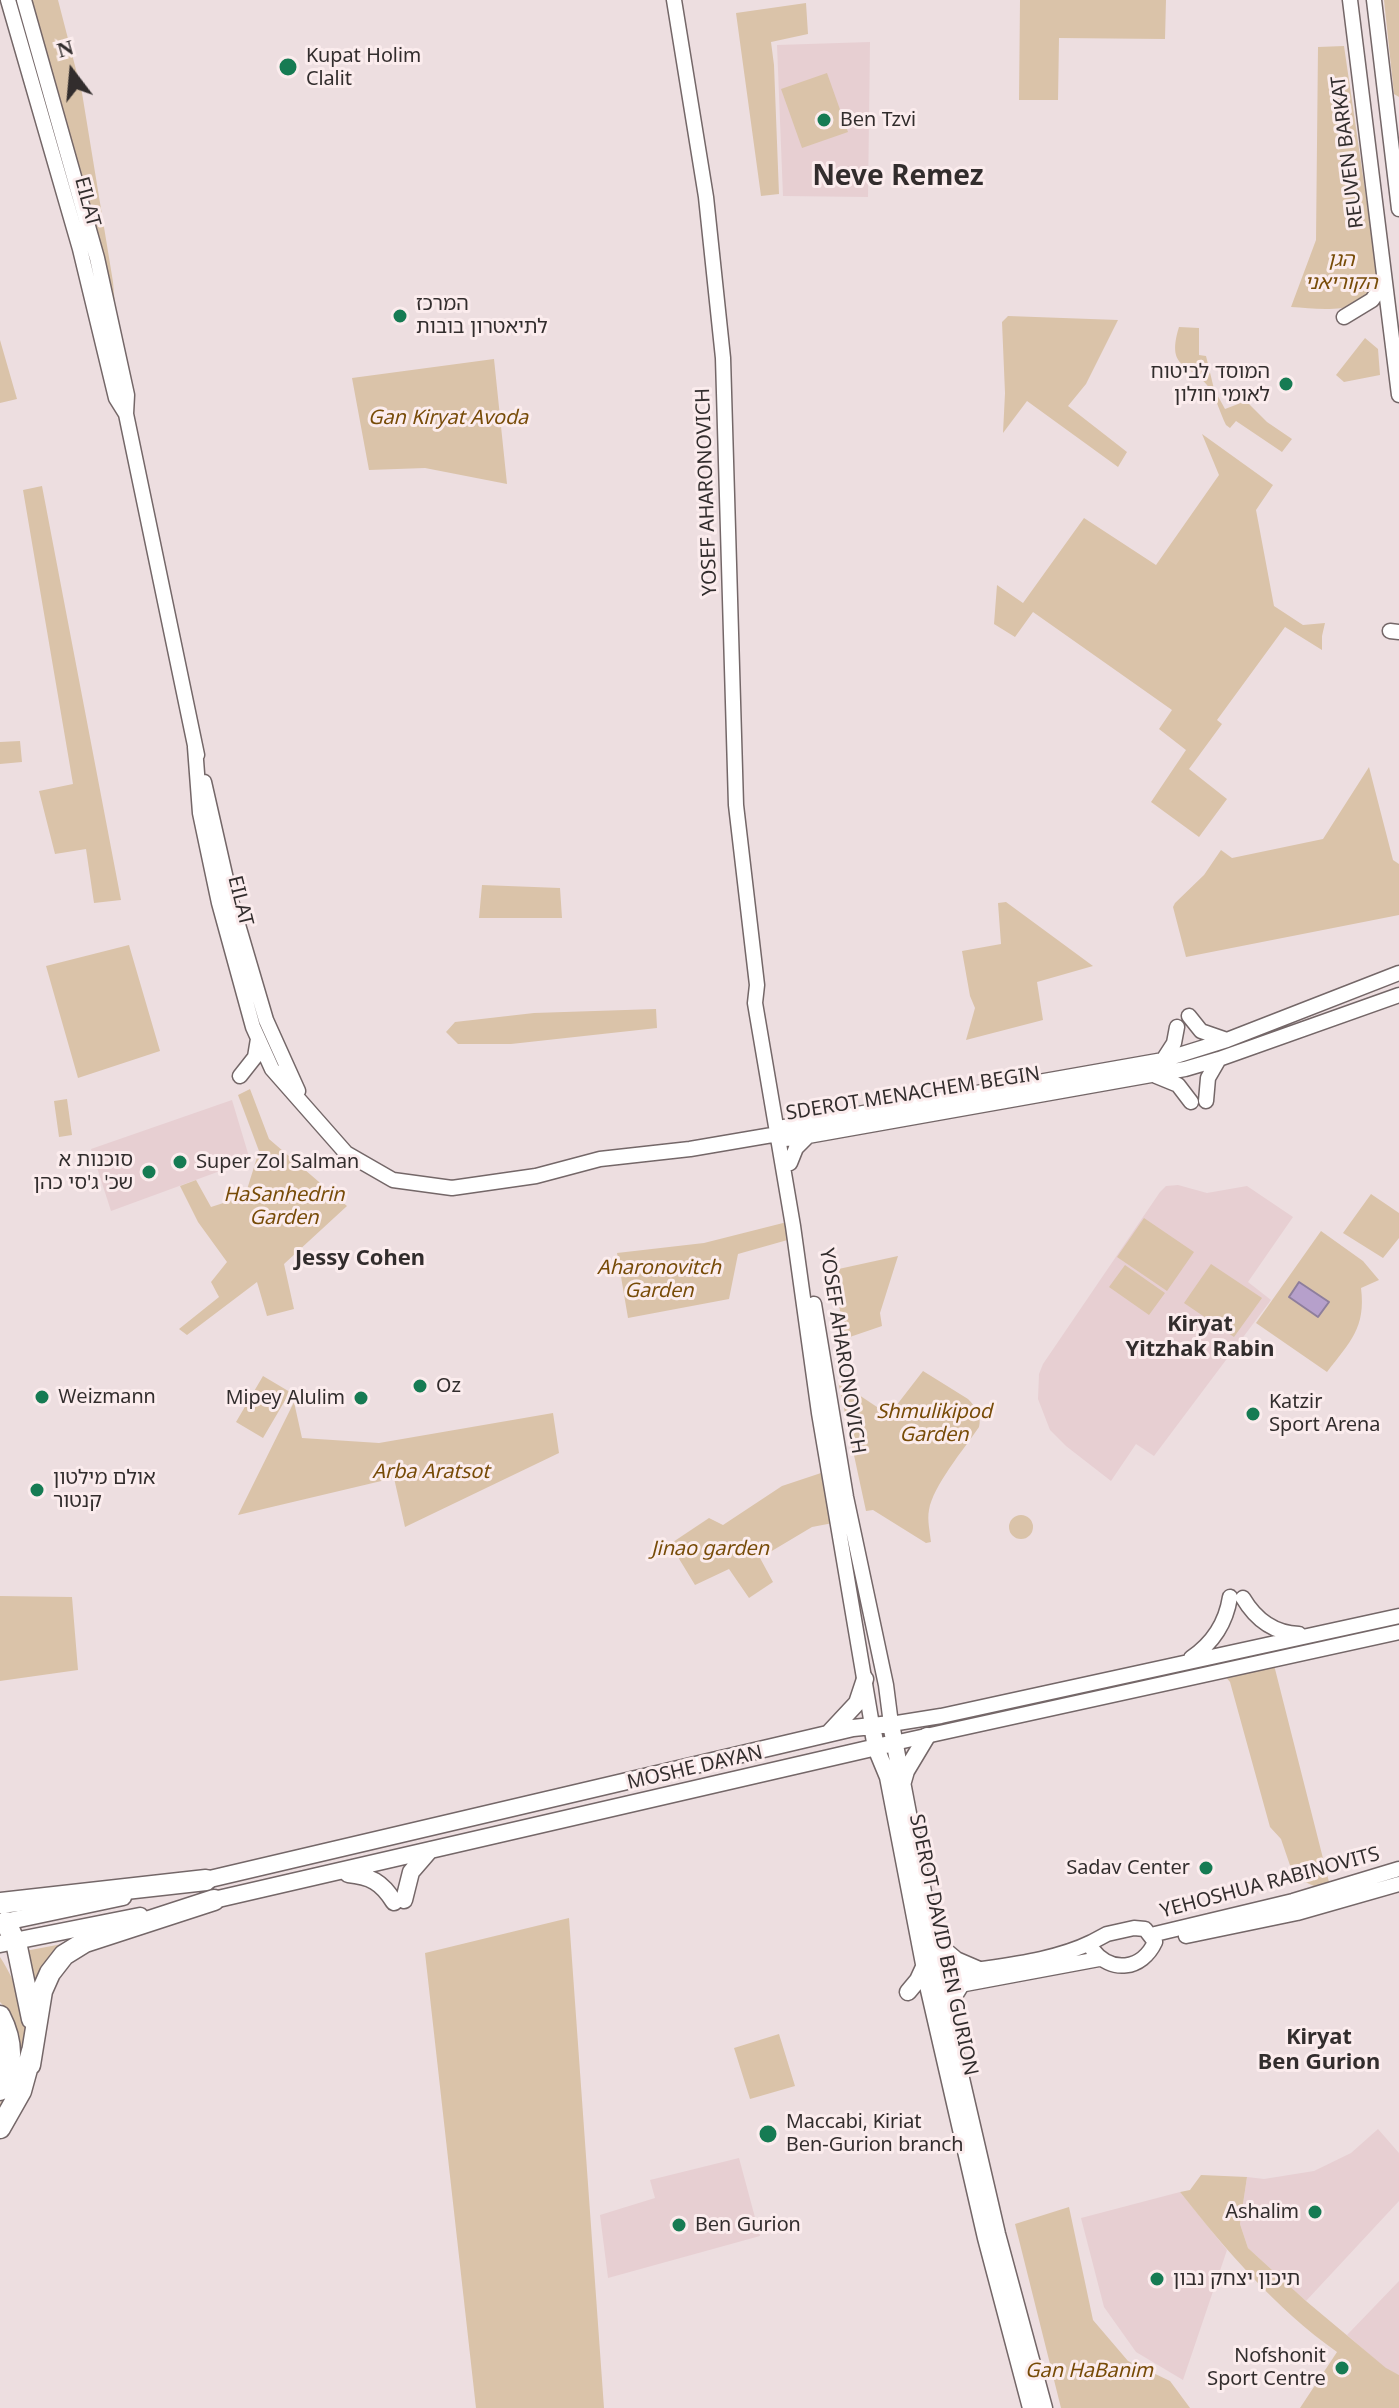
<!DOCTYPE html>
<html>
<head>
<meta charset="utf-8">
<style>
	body { margin:0 }
	#map { position:relative; width:1399px; height:2408px; overflow:hidden; background:#eddee0; font-family:Georgia,serif }
	canvas { display:block }
	.north { position:absolute; left:32px; top:32px; width:80px; height:80px; -webkit-text-stroke:6px #fbeced; paint-order:stroke; rotate:344deg; font-size:22px; font-weight:700; line-height:32px; text-align:center; color:#322d2d }
	.north::after { content:''; display:block; margin:auto; width:28px; height:36px; background:#322d2d; clip-path:polygon(50% 0,100% 100%,50% 72%,0 100%) }
</style>
</head>
<body>
<div id="map">
<canvas width="1399" height="2408"></canvas>
<div class="north">N</div>
</div>
<script>
const context = document.querySelector('canvas').getContext('2d');
context.lineJoin = 'round';
function fill(path, color) { context.fillStyle = color; context.fill(path, 'evenodd'); }
function trace(path, color, width, dash) { context.strokeStyle = color; context.lineWidth = width; context.lineCap = dash ? 'butt' : 'round'; context.setLineDash(dash || []); context.stroke(path); }
function label(font, color, halo, rows, align = 'center') {
  context.font = font + ' Georgia,"Noto Sans Hebrew",serif'; context.lineWidth = 6; context.setLineDash([]); context.textBaseline = 'middle'; context.strokeStyle = halo; context.fillStyle = color; for (const [text, x, y, turn = 0] of rows) {
    context.save(); context.translate(x, y); context.rotate((+turn || 0) * Math.PI / 180); context.textAlign = isNaN(turn) ? turn : align; if (halo) context.strokeText(text, 0, 0); context.fillText(text, 0, 0); context.restore();
  }
}
const built = new Path2D(`
	M870,42L868,197L783,196L777,45Z
	M232,1100L250,1160L111,1211L91,1149Z
	M1178,1185L1207,1193L1247,1186L1293,1217L1248,1282L1271,1300L1154,1456L1136,1444L1111,1481L1066,1446L1050,1430L1038,1399L1039,1374L1043,1364L1160,1192L1166,1186Z
	M1378,2129L1399,2153V2201L1306,2301L1248,2248L1240,2224L1247,2177L1264,2179L1314,2171L1351,2153Z
	M739,2158L760,2236L608,2278L600,2215L655,2198L650,2180Z
	M1180,2192L1227,2250L1183,2380L1136,2352L1104,2307L1081,2218Z
	M1399,2281V2375L1386,2369L1347,2335Z`);
const green = new Path2D(`
	M28,0H58L82,93L113,282L116,317Z
	M1020,0H1166L1165,39L1059,38L1058,100H1019Z
	M1384,0H1399V97L1394,94Z
	M806,3L808,34L771,42L774,65L779,194L761,196L736,13Z
	M1344,46L1378,279C1364,317 1323,309 1291,307L1316,240L1318,47Z
	M827,73L848,132L802,148L781,89Z
	M1008,316L1118,320L1086,384L1068,406L1127,452L1118,467L1027,401L1003,433L1005,393L1002,322Z
	M1179,327L1199,328V355L1206,356L1214,389L1225,409L1246,401L1267,422L1292,439L1282,452L1236,421L1230,428L1226,425C1220,413 1217,400 1210,389C1192,362 1165,372 1179,327Z
	M1365,338L1378,349L1380,375L1344,382L1336,375Z
	M0,340L17,399L0,403Z
	M494,359L507,484L425,468L369,470L352,378Z
	M1202,434L1273,485L1256,510L1274,606L1303,625L1325,623L1322,636V650L1285,627L1217,720L1222,724L1189,769L1227,799L1199,837L1151,802L1186,750L1159,729L1172,710L1033,612L1015,637L994,624L997,585L1023,603L1084,518L1156,565L1219,475Z
	M42,486L121,900L94,903L86,849L55,854L39,791L73,784L23,490Z
	M20,741L22,762L0,764V742Z
	M1369,767L1393,860L1399,864V915L1186,957L1173,907L1175,903L1204,875L1221,850L1232,858L1323,839Z
	M482,885L560,888L562,918H479Z
	M1006,902L1093,966L1037,982L1043,1020L966,1040L975,1008L970,996L962,951L1001,944L998,903Z
	M129,945L160,1051L78,1078L46,966Z
	M656,1009L657,1028L511,1044H458L446,1032L455,1022L534,1013Z
	M250,1089L269,1139L347,1206L284,1264L294,1309L267,1316L257,1282L187,1335L179,1329L219,1297L211,1282L227,1262L198,1222L180,1186L196,1180L211,1207L245,1196L259,1151L238,1095Z
	M67,1099L72,1135L59,1137L54,1101Z
	M1371,1194L1399,1213V1238L1383,1258L1343,1233Z
	M1144,1218L1194,1252L1167,1291L1117,1257Z
	M787,1222L791,1239L738,1254L729,1299L628,1318L617,1253L704,1243Z
	M1321,1231L1363,1261L1379,1280L1361,1288C1366,1328 1350,1342 1327,1372L1256,1323Z
	M898,1256L880,1313L882,1326L844,1339L834,1270Z
	M1211,1264L1262,1298L1234,1337L1184,1303Z
	M1125,1265L1165,1293L1149,1315L1109,1287Z
	M923,1371L968,1399C976,1407 982,1416 979,1427C964,1449 933,1486 929,1510C927,1520 930,1532 931,1542L926,1543L873,1510L866,1511L838,1381L889,1415Z
	M263,1376L290,1392L263,1438L236,1422Z
	M294,1402L302,1438L379,1443L553,1413L559,1453L405,1527L394,1478L238,1515Z
	M824,1472L833,1523L812,1527L760,1558L773,1582L749,1598L729,1569L695,1585L670,1544L709,1518L723,1525L782,1486Z
	M1009 1527a12 12 0 1 1 24 0a12 12 0 1 1-24 0Z
	M0,1596L72,1597L78,1670L0,1681Z
	M1274,1665L1329,1882L1314,1886L1294,1877L1281,1839L1270,1827L1230,1682L1225,1676Z
	M569,1918L604,2408H476L425,1953Z
	M73,1942L35,1990L25,1951Z
	M0,1957C17,1983 34,2026 25,2058C19,2077 8,2096 0,2115V2103L9,2090V2012L0,2002Z
	M779,2034L795,2086L750,2099L734,2048Z
	M1201,2175L1247,2177L1240,2224L1248,2248L1306,2301L1386,2368L1399,2375V2408H1300L1337,2352C1275,2308 1227,2251 1180,2192L1190,2190Z
	M1069,2207L1093,2320L1128,2361L1170,2381L1190,2408H1061L1015,2224Z`);
const water = new Path2D(`
	M1299,1282L1329,1302L1318,1317L1289,1297Z`);
const tertiary = new Path2D(`
	M8,0L80,249L116,398L126,414
	M24,0L97,258L127,395L126,414L197,755
	M674,0L706,197L723,358L736,805L757,985L755,1003L793,1226L819,1413L872,1725
	M1350,0L1399,395
	M1374,0L1399,209
	M1344,317L1372,300L1384,283
	M1390,631L1399,632
	M195,747L200,813L219,903L253,1027L272,1069L346,1153L393,1180L452,1188L536,1176L600,1159L690,1149L778,1134L785,1139L808,1136L1185,1069L1219,1059L1399,995
	M204,782L231,901L266,1020L298,1091
	M1189,1016L1201,1031L1227,1040
	M1163,1060L1174,1043L1177,1027
	M240,1076L255,1057L258,1039
	M1156,1076L1178,1085L1191,1102
	M1206,1101L1208,1078L1219,1059
	M778,1134L784,1127L1163,1060L1227,1040L1399,973
	M790,1163L796,1148L808,1136
	M814,1304L846,1497L886,1685L891,1724L941,1716L1399,1616
	M1243,1598C1256,1620 1274,1633 1299,1634
	M1191,1658C1213,1643 1226,1623 1230,1597
	M894,1743L1399,1632
	M1134,1928L1145,1929L1155,1942C1142,1970 1111,1974 1092,1949V1942L1107,1934Z
	M1151,1935L1293,1901L1399,1869
	M1186,1936L1297,1913L1399,1884
	M933,1985L941,1976C990,1966 1047,1964 1092,1942
	M949,1987L1099,1959`);
const secondary = new Path2D(`
	M872,1725L876,1748L888,1777L929,1990L986,2238L1031,2408
	M829,1733L857,1703L865,1679
	M902,1785L906,1771L927,1736
	M348,1874C370,1876 382,1882 394,1902
	M197,1882L853,1728L891,1724L947,2018L997,2234L1044,2408
	M404,1900L411,1872L430,1850
	M205,1902L894,1743
	M0,1923L123,1897
	M932,1940L956,1960L977,1969
	M0,1944L140,1916
	M908,1992L918,1980L924,1967
	M948,2012L952,1999L960,1986`);
const motorway = new Path2D(`
	M0,1903L206,1880
	M6,1922L17,1947L32,2019
	M0,2016C13,2041 14,2065 0,2090
	M30,2065L42,1991L50,1973L64,1955L85,1942L214,1900
	M0,2128L21,2091L32,2051`);
const markers = [
	[288,67,10,"#167b53"],
	[824,120,8,"#167b53"],
	[400,316,8,"#167b53"],
	[1286,384,8,"#167b53"],
	[180,1162,8,"#167b53"],
	[149,1172,8,"#167b53"],
	[420,1386,8,"#167b53"],
	[42,1397,8,"#167b53"],
	[361,1398,8,"#167b53"],
	[1253,1414,8,"#167b53"],
	[37,1490,8,"#167b53"],
	[1206,1868,8,"#167b53"],
	[768,2134,10,"#167b53"],
	[1315,2212,8,"#167b53"],
	[679,2225,8,"#167b53"],
	[1157,2279,8,"#167b53"],
	[1342,2368,8,"#167b53"]
];
const poiNames = [
	["Kupat Holim",306,56],
	["Clalit",306,79],
	["Ben Tzvi",840,120],
	["המרכז",416,304],
	["לתיאטרון בובות",416,327],
	["המוסד לביטוח",1270,372,"right"],
	["לאומי חולון",1270,395,"right"],
	["סוכנות א",133,1160,"right"],
	["שכ' ג'סי כהן",133,1183,"right"],
	["Super Zol Salman",196,1162],
	["Oz",436,1386],
	["Weizmann",58,1397],
	["Mipey Alulim",345,1398,"right"],
	["Katzir",1269,1402],
	["Sport Arena",1269,1425],
	["אולם מילטון",53,1478],
	["קנטור",53,1501],
	["Sadav Center",1190,1868,"right"],
	["Maccabi, Kiriat",786,2122],
	["Ben-Gurion branch",786,2145],
	["Ashalim",1299,2212,"right"],
	["Ben Gurion",695,2225],
	["תיכון יצחק נבון",1173,2279],
	["Nofshonit",1326,2356,"right"],
	["Sport Centre",1326,2379,"right"]
];
const streetNames = [
	["REUVEN BARKAT",1348,152,-97],
	["EILAT",87,202,75],
	["YOSEF AHARONOVICH",707,492,-92],
	["EILAT",240,901,76],
	["SDEROT MENACHEM BEGIN",913,1094,-9],
	["YOSEF AHARONOVICH",842,1351,81],
	["MOSHE DAYAN",695,1768,-13],
	["YEHOSHUA RABINOVITS",1270,1883,-15],
	["SDEROT DAVID BEN GURION",943,1945,78]
];
const parkNames = [
	["הגן",1341,260],
	["הקוריאני",1341,283],
	["Gan Kiryat Avoda",448,418],
	["HaSanhedrin",284,1195],
	["Garden",284,1218],
	["Aharonovitch",659,1268],
	["Garden",659,1291],
	["Shmulikipod",934,1412],
	["Garden",934,1435],
	["Arba Aratsot",431,1472],
	["Jinao garden",710,1549],
	["Gan HaBanim",1089,2371]
];
const neighbourhoodNames = [
	["Jessy Cohen",360,1259],
	["Kiryat",1200,1325],
	["Yitzhak Rabin",1200,1350],
	["Kiryat",1319,2038],
	["Ben Gurion",1319,2063]
];
const districtNames = [
	["Neve Remez",898,177]
];
fill(built, '#e7cfd2');
fill(green, '#dac3a9');
fill(water, '#b6a0cb');
trace(water, '#8e7e9c', 2);
trace(tertiary, '#746768', 17);
trace(secondary, '#746768', 19);
trace(motorway, '#746768', 23);
trace(tertiary, '#fff', 14);
trace(secondary, '#fff', 16);
trace(motorway, '#fff', 20);
for (const [x, y, r, color] of markers) { const dot = new Path2D(); dot.arc(x, y, r, 0, 2 * Math.PI); context.fillStyle = color; context.fill(dot); trace(dot, '#fbeced', 3); }
label('20px', '#322d2d', '#fbeced', poiNames, 'left');
label('20px', '#322d2d', '#fbeced', streetNames);
label('italic 20px', '#774b07', '#fbeced', parkNames);
label('bold 22px', '#322d2d', '#fbeced', neighbourhoodNames);
label('bold 28px', '#322d2d', '#fbeced', districtNames);
</script>
</body>
</html>
